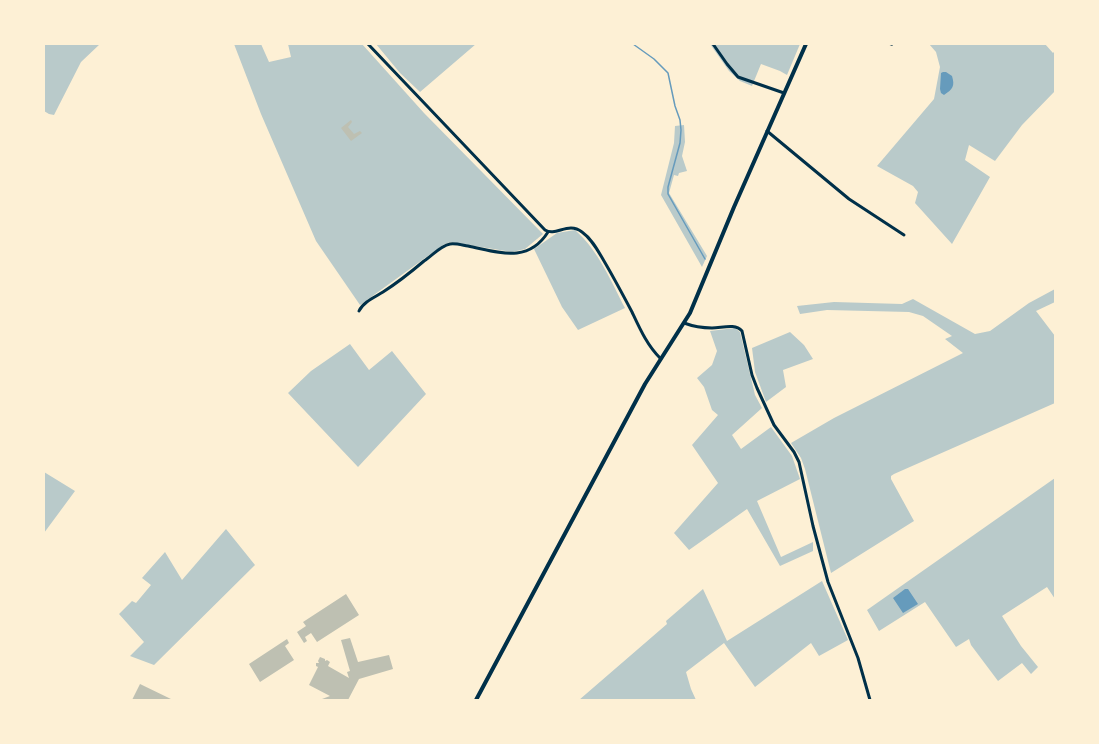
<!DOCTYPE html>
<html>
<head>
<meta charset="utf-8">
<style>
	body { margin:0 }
	#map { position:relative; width:1099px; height:744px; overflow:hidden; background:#fdf0d5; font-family:"IBM Plex Serif",serif }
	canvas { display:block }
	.frame { position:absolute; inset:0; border:45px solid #fdf0d5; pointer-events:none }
</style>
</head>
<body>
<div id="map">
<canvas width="1099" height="744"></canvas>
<div class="frame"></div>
</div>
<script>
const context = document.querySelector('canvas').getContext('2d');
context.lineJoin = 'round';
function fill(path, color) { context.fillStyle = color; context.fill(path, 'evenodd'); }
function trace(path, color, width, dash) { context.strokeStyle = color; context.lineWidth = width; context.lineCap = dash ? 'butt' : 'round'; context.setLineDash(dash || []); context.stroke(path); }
const green = new Path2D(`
	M44,44H100L81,62L54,115L49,114L44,111Z
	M234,44H261L269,62L291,57L288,44H362L424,113L543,234L525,249L512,252L450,242L443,245L360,305L316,241L261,114Z
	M376,44H476L420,92L400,73Z
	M710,44H800L787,75L780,71L761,64L752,86L740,81L729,71Z
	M929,44H1045L1053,53L1055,51V91L1022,125L995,161L969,145L965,160L990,177L952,244L915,203L918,192L913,186L877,166L934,99L940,67L936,52Z
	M684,125L685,142L682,156L687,171L679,173L678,176L674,175L669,193L707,256L702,267L661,195L674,143L675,126Z
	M575,230C598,250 611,281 625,308L578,330L562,307L534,249L557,233Z
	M1055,289V302L1036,311L1055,336V403L894,474L891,476V479L914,521L831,573L805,469L801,458L791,443L834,418L963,353L945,339L952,336L923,316L909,312L827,310L800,314L797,306L834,302L902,304L913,299L975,334L990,331L1029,303Z
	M735,328L740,332L755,395L762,408L732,435L741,449L771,427L792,456L800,479L757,501L781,557L813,542V551L780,566L747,509L689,550L674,533L718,483L692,445L718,415L712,410L704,387L697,378L712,365L717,351L710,331Z
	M790,332L804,345L813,359L783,370L786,387L766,402L755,372L752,348Z
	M350,344L369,370L392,351L426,394L358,467L288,393L311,371Z
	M44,472L75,491L44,533Z
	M1055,478V599L1047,587L1002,616L1021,646L1038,667L1031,674L1022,663L998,681L971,645L969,639L956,647L925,602L879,631L867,610Z
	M226,529L255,565L154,665L130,656L144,642L119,614L132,601L136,603L151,585L142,578L165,552L182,580Z
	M822,581L848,640L819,656L811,643L755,687L724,643L686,672L691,689L696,700H579L667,624L666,621L703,589L727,641Z`);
const water = new Path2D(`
	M943,72H946L952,76C955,86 953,89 944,95L941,93L940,89L941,73Z
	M905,589H908L918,604L903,613L893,598Z`);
const stream = new Path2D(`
	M633,44L654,59L668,73L675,106L680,120L681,130L680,143L668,187V194L705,259`);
const building = new Path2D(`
	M351,120L352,122L348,127L354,134L360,131L362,133L351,141L341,128Z
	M346,594L359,615L317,642L311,633L305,637L307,641L304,643L297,632L306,626L303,622Z
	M350,638L358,662L389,655L393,669L359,679L348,700H322V699L330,696L309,685L318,667L316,666V663H319L318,661L320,657L325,659V661L327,660L330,662L328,666L349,678L347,672L350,671L341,640Z
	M287,639L289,643L285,646L294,660L260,682L249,664Z
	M140,684L173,700H132Z`);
const service = new Path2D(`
	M889,44L892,45`);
const minor = new Path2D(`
	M368,44L545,230C556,237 568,221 582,232C592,239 598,251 604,261C614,278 623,295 632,312C640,329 647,345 660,358
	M713,44L727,64L738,77L784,93
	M767,131L849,199L904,235
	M359,311C363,302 375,297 383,292C397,283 411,272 424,261C432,256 440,246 450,244C455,243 462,245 468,246C498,252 528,264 548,232
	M684,323C692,326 703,328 712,328C722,328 735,323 742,331L752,375L757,388L774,425L794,452L799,462L813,526L828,582L858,658L870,700`);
const secondary = new Path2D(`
	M476,700L645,384L690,313L734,207L806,44`);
fill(green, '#b9caca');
fill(water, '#669bbc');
trace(stream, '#669bbc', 1.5);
fill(building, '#bec0b2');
trace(service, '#003049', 1.5);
trace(minor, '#003049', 3);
trace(secondary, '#003049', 4);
</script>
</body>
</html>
